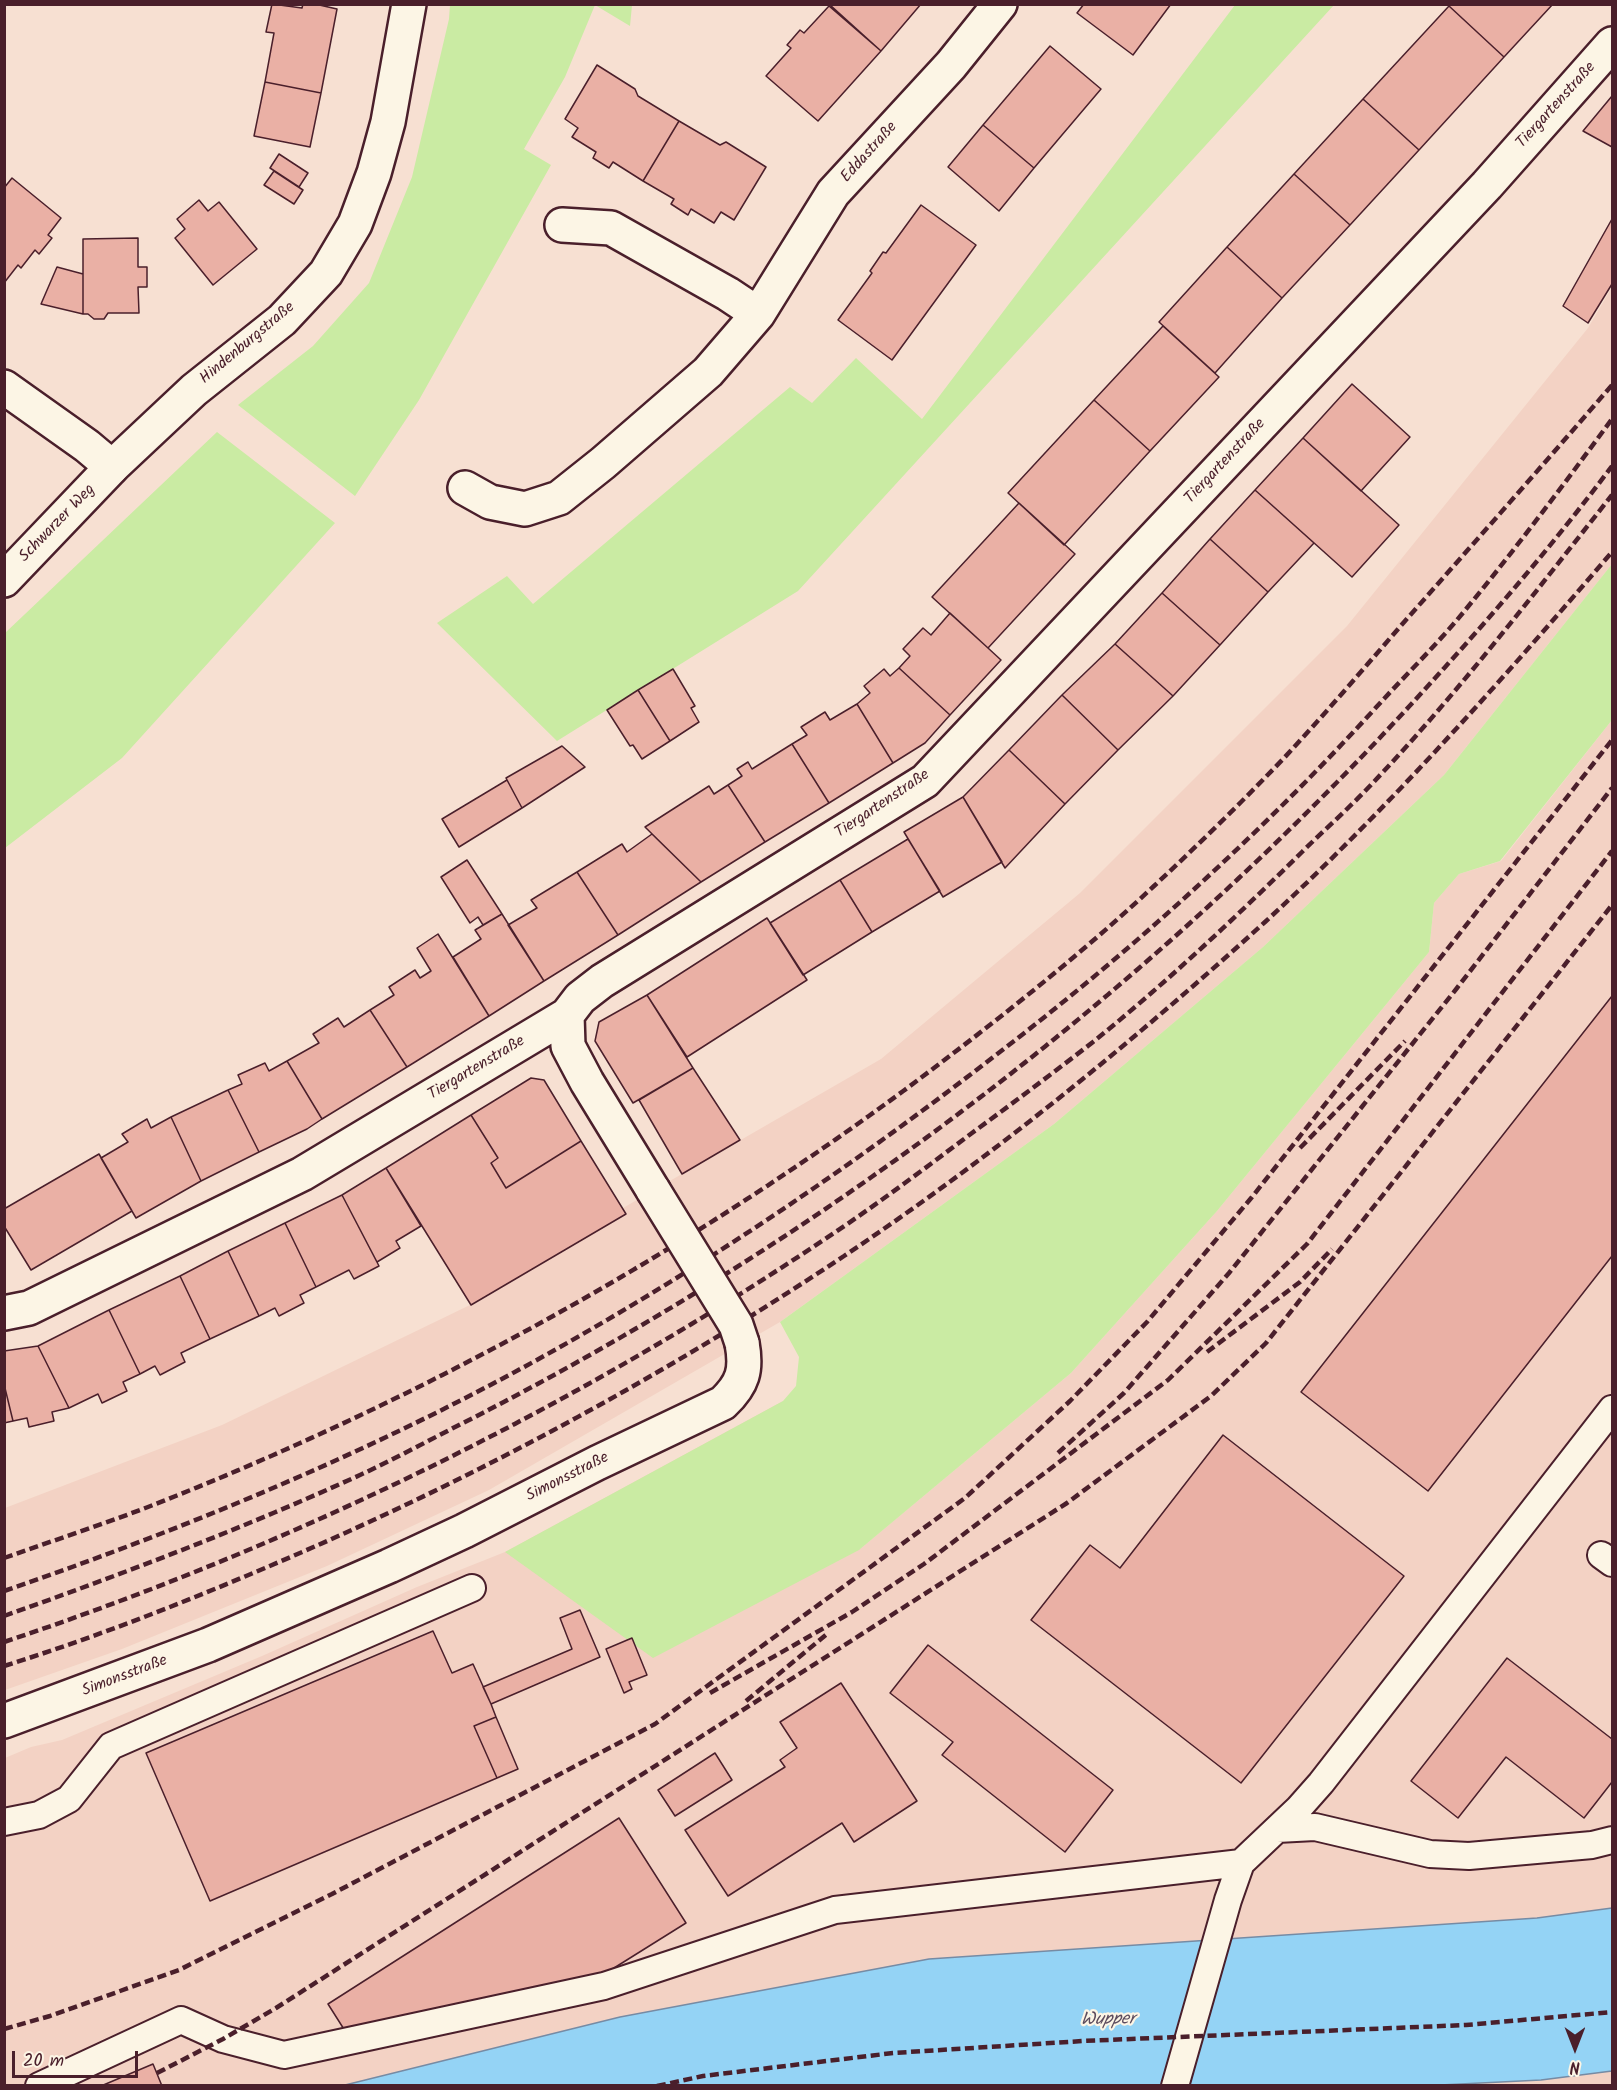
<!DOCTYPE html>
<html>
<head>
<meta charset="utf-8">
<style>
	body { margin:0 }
	#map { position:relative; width:1617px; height:2090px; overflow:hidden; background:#f7e0d2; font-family:Kalam,sans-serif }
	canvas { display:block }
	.frame { position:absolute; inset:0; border:6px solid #4a1f2b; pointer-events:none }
	.north { position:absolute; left:1545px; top:2018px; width:60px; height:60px; -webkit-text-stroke:4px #fcf5e5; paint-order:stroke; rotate:180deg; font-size:16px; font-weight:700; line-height:24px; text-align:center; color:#4a1f2b }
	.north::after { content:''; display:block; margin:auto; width:21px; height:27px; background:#4a1f2b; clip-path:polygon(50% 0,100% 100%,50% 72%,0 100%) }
	.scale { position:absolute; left:12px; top:2051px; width:126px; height:27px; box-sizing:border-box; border:3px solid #4a1f2b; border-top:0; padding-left:8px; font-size:18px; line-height:21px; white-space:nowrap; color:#4a1f2b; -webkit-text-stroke:4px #fcf5e5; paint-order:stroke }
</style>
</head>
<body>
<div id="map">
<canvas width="1617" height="2090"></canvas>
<div class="frame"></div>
<div class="north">N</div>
<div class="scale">20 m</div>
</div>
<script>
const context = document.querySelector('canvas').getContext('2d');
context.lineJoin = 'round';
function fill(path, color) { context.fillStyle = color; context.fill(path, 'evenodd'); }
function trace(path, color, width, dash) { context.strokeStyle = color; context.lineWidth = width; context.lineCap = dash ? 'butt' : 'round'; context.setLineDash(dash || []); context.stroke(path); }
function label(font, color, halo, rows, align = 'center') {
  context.font = font + ' Kalam,sans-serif'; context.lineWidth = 4.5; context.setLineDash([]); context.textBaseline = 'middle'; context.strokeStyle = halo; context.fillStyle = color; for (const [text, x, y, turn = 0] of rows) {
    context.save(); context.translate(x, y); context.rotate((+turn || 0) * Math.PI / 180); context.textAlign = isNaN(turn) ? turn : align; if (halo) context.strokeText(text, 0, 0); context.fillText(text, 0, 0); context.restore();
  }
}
const built = new Path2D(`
	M1612,287V564L1444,775L1263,947L1054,1124L780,1322L489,1490L327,1566L122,1649L5,1690V1508L222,1425L470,1305L623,1208L881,1059L1080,893L1347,626L1588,328Z
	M1612,720V2085L5,2086V1758L31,1747L62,1740L262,1656L417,1587L505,1552L783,1401L860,1549L1071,1373L1217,1211L1429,952L1434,903L1459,874L1501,861Z`);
const green = new Path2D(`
	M450,5H632L630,26L595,5L565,77L524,149L551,165L419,400L355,496L238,405L313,346L369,283L412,177L449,19Z
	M1235,5H1334L798,591L557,741L437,623L507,576L533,604L790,387L812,403L856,358L922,419Z
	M217,432L335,523L122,758L5,848V633Z
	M1612,564V720L1500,861L1459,874L1434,903L1429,952L1217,1211L1071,1373L859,1550L653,1658L505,1552L783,1401L796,1386L799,1357L780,1322L1054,1124L1263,947L1444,775Z`);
const water = new Path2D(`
	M1612,1908V2071L1541,2080L1420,2086H341L620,2017L929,1959L1537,1918Z`);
const building = new Path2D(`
	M272,4L302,8L303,4H315L337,9L321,93L265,82L274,33L266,32Z
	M829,4H921L881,51Z
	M1084,4H1171L1133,55L1077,13Z
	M1451,4H1553L1504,57L1449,6Z
	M829,6L881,51L818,121L766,76L791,48L787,45L800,30L804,33Z
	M1449,6L1504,57L1419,150L1363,99Z
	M1050,46L1101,89L1034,168L983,125Z
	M597,65L635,89L638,96L679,121L643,181L613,162L609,168L593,158L596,152L572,137L578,128L565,119Z
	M265,82L321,93L310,147L254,136Z
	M1612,96V147L1583,131Z
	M1363,99L1419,150L1350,225L1294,174Z
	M679,121L720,145L726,142L766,167L734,220L721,212L714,223L691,209L688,215L671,204L674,199L643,181Z
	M983,125L1034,168L999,211L948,167Z
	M279,154L308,173L299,187L270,168Z
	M274,171L303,190L294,204L264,185Z
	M1294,174L1350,225L1282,298L1227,247Z
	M12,178L61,218L48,235L52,238L39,254L35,250L21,268L18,265L4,283V188Z
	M199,200L208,211L219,202L257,249L213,285L175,238L185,229L177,219Z
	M921,205L976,245L892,360L838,320L872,273L870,271L883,252L886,253Z
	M1612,219V284L1588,323L1563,306Z
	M138,238V267H147V287H138L139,313H108L104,319H94L88,314H83V239Z
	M1227,247L1282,298L1215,373L1159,322Z
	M57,267L83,274V314L41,304Z
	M1163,326L1219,377L1150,451L1094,400Z
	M1352,384L1410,437L1361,491L1303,438Z
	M1094,400L1150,451L1064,545L1008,493Z
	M1303,438L1399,525L1352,577L1255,490Z
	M1255,490L1314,543L1268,592L1210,539Z
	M1019,503L1075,554L988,648L932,597Z
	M1210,539L1268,592L1220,645L1162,593Z
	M1162,593L1220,645L1173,696L1115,644Z
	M950,613L1001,660L950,715L899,668L910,656L903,649L923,628L931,635Z
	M1115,644L1173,696L1118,750L1062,695Z
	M899,668L950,715L925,743L893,763L857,704L870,693L864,686L884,669L890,676Z
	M673,669L695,706L691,708L699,722L670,741L638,690Z
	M638,690L670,741L642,759L633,745L630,746L607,710Z
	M1062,695L1118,750L1065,804L1009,750Z
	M857,704L893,763L829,803L792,744L807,735L801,727L825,712L830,720Z
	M792,744L829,803L765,842L728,785L742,776L737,769L748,762L752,769Z
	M562,746L585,767L522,808L506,778Z
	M1009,750L1065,804L1005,868L963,797Z
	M507,780L522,808L459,847L442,819Z
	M728,785L765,842L701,882L645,827L709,786L714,794Z
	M963,797L1002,862L943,897L904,832Z
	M652,834L701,882L618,935L577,872L622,844L627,852Z
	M908,839L940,891L872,932L840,880Z
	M467,860L502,914L483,925L478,917L470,923L441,877Z
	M577,872L618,935L544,981L508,925L537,908L531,900Z
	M840,880L872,932L803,975L770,923Z
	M502,914L544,981L489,1016L453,957L481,939L475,930Z
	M767,918L807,980L687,1057L647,995Z
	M438,934L489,1016L407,1067L370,1010L394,995L389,987L415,970L420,978L431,971L417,948Z
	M647,995L693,1068L633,1103L595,1041L599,1022Z
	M1612,996V1256L1428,1491L1301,1392Z
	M370,1010L407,1067L322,1119L287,1061L319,1043L313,1034L338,1018L344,1027Z
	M287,1061L322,1119L307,1129L259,1152L228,1090L242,1084L238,1075L265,1063L269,1071Z
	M693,1068L740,1140L682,1174L639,1100Z
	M531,1078L544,1080L581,1141L506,1188L491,1163L498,1158L471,1115Z
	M228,1090L259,1152L201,1181L171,1117Z
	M471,1115L498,1158L491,1163L506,1188L581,1141L626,1214L471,1305L386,1168Z
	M171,1117L201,1181L136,1218L101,1158L128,1142L122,1134L147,1119L151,1128Z
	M99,1154L132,1211L31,1270L4,1226V1209Z
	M386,1168L421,1226L396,1241L400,1248L377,1262L342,1195Z
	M342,1195L379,1266L354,1279L349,1270L316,1287L285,1223Z
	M285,1223L316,1287L300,1295L304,1303L279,1316L275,1308L259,1316L228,1251Z
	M228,1251L259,1316L210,1339L180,1276Z
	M180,1276L210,1339L181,1353L185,1362L160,1375L155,1366L140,1374L109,1310Z
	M109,1310L140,1374L123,1382L127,1391L102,1403L98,1394L69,1408L38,1346Z
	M38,1346L69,1408L52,1412L54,1421L29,1427L27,1418L13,1421L4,1384V1351Z
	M4,1384L13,1421L4,1423Z
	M1223,1435L1404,1576L1241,1783L1031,1620L1090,1545L1120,1568Z
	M580,1610L600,1657L491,1704L483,1687L572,1649L560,1618Z
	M433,1631L452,1673L473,1664L491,1704L496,1717L474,1726L497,1778L210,1901L146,1753Z
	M632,1638L647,1675L629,1682L632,1689L624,1693L606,1649Z
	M928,1645L1113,1790L1065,1852L942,1755L953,1742L890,1693Z
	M1507,1658L1612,1739V1782L1584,1818L1506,1757L1458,1818L1411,1781Z
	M841,1683L917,1801L854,1842L842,1823L728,1896L685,1830L785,1767L780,1760L797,1748L780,1722Z
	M496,1717L518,1769L497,1778L474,1726Z
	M715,1753L732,1780L675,1816L658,1790Z
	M619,1818L686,1923L606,1973L347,2034L328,2004Z
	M153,2064L162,2086H101Z`);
const lane = new Path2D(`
	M1601,1555L1612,1563
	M4,1822L39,1815L69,1799L111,1746L472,1588
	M1277,1829L1315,1827L1430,1854L1469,1856L1592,1845L1612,1840
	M39,2086L181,2020L223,2039L284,2055L604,1986L835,1910L1241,1863
	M1175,2086L1228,1900L1241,1863L1298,1809L1321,1783L1612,1409`);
const street = new Path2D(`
	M562,225L611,228L728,294L758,314
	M4,387L87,446L112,467
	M465,488L490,502L525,509L559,498L603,463L708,372L758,314L833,193L951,65L1000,4
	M567,1015L568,1046L587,1082L653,1190
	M4,1313L29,1308L302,1174L567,1015L580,998L602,981L925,781L1487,185L1612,44
	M4,1721L208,1645L389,1566L464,1531L597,1463L723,1403C743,1384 747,1370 742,1343`);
const secondary = new Path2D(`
	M4,580L112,467L194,390L282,320L326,273L355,224L374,173L388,122L409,4`);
const rail = new Path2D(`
	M1300,1148L1405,1041
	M1207,1352L1300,1282L1332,1249
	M1058,1453L1124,1393L1229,1273L1457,988L1612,788
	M4,1558C52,1541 101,1525 148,1507C419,1401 676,1259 910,1086C994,1023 1077,958 1154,886C1198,845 1242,802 1284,758C1325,714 1365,667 1405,621C1474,543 1544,464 1612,385
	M4,1591C187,1528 366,1454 535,1361C696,1272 847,1170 992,1058C1132,951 1262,833 1381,702C1406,675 1433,648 1457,620C1511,555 1562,487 1612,419
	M4,1616C125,1573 244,1528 360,1475C397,1458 433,1438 469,1420C819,1241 1137,1000 1404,712C1477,633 1548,552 1612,466
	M4,1642C295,1545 571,1409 825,1239C875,1206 924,1169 972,1133C1013,1103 1053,1073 1093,1042C1166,983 1235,918 1302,852C1323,831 1346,811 1367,789C1455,697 1533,595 1612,495
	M4,1666C103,1635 198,1597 293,1556C485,1473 670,1372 844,1256C992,1157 1133,1042 1265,922C1390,807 1502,680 1612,552
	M710,1693L852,1612L924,1564L1168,1380L1307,1244L1612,851
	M746,1701L827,1634
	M4,2029L50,2016L179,1970L332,1894L655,1724L965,1498L1070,1401L1147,1322L1252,1197L1612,740
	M157,2073L223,2039L276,2008L1067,1503L1211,1396L1266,1343L1612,905
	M657,2086L703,2076L893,2053L1083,2041L1466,2025L1612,2012`);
const streetBridge = new Path2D(`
	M653,1190L736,1325L742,1343`);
const streetNames = [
	["Tiergartenstraße",1557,106,-48],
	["Eddastraße",870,153,-48],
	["Hindenburgstraße",248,344,-40],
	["Tiergartenstraße",1226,462,-47],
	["Schwarzer Weg",58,524,-46],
	["Tiergartenstraße",883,805,-34],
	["Tiergartenstraße",477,1069,-31],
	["Simonsstraße",568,1478,-27],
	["Simonsstraße",125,1677,-21]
];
const waterNames = [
	["Wupper",1108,2021,-1]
];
fill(built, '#f3d2c4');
fill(green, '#caeba3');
fill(water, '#94d3f5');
trace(water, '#768ba4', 1.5);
fill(building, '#eab0a5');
trace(building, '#4a1f2b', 1.5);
trace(lane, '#4a1f2b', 30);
trace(street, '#4a1f2b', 38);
trace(secondary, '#4a1f2b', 38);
trace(lane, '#fcf5e5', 26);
trace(street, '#fcf5e5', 33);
trace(secondary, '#fcf5e5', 33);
trace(rail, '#4a1f2b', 4.5, [9, 4.5]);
trace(streetBridge, '#4a1f2b', 38, []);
trace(streetBridge, '#fcf5e5', 33);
label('16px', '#4a1f2b', '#fcf5e5', streetNames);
label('italic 18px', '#5c4c5e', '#fcf5e5', waterNames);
</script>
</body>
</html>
